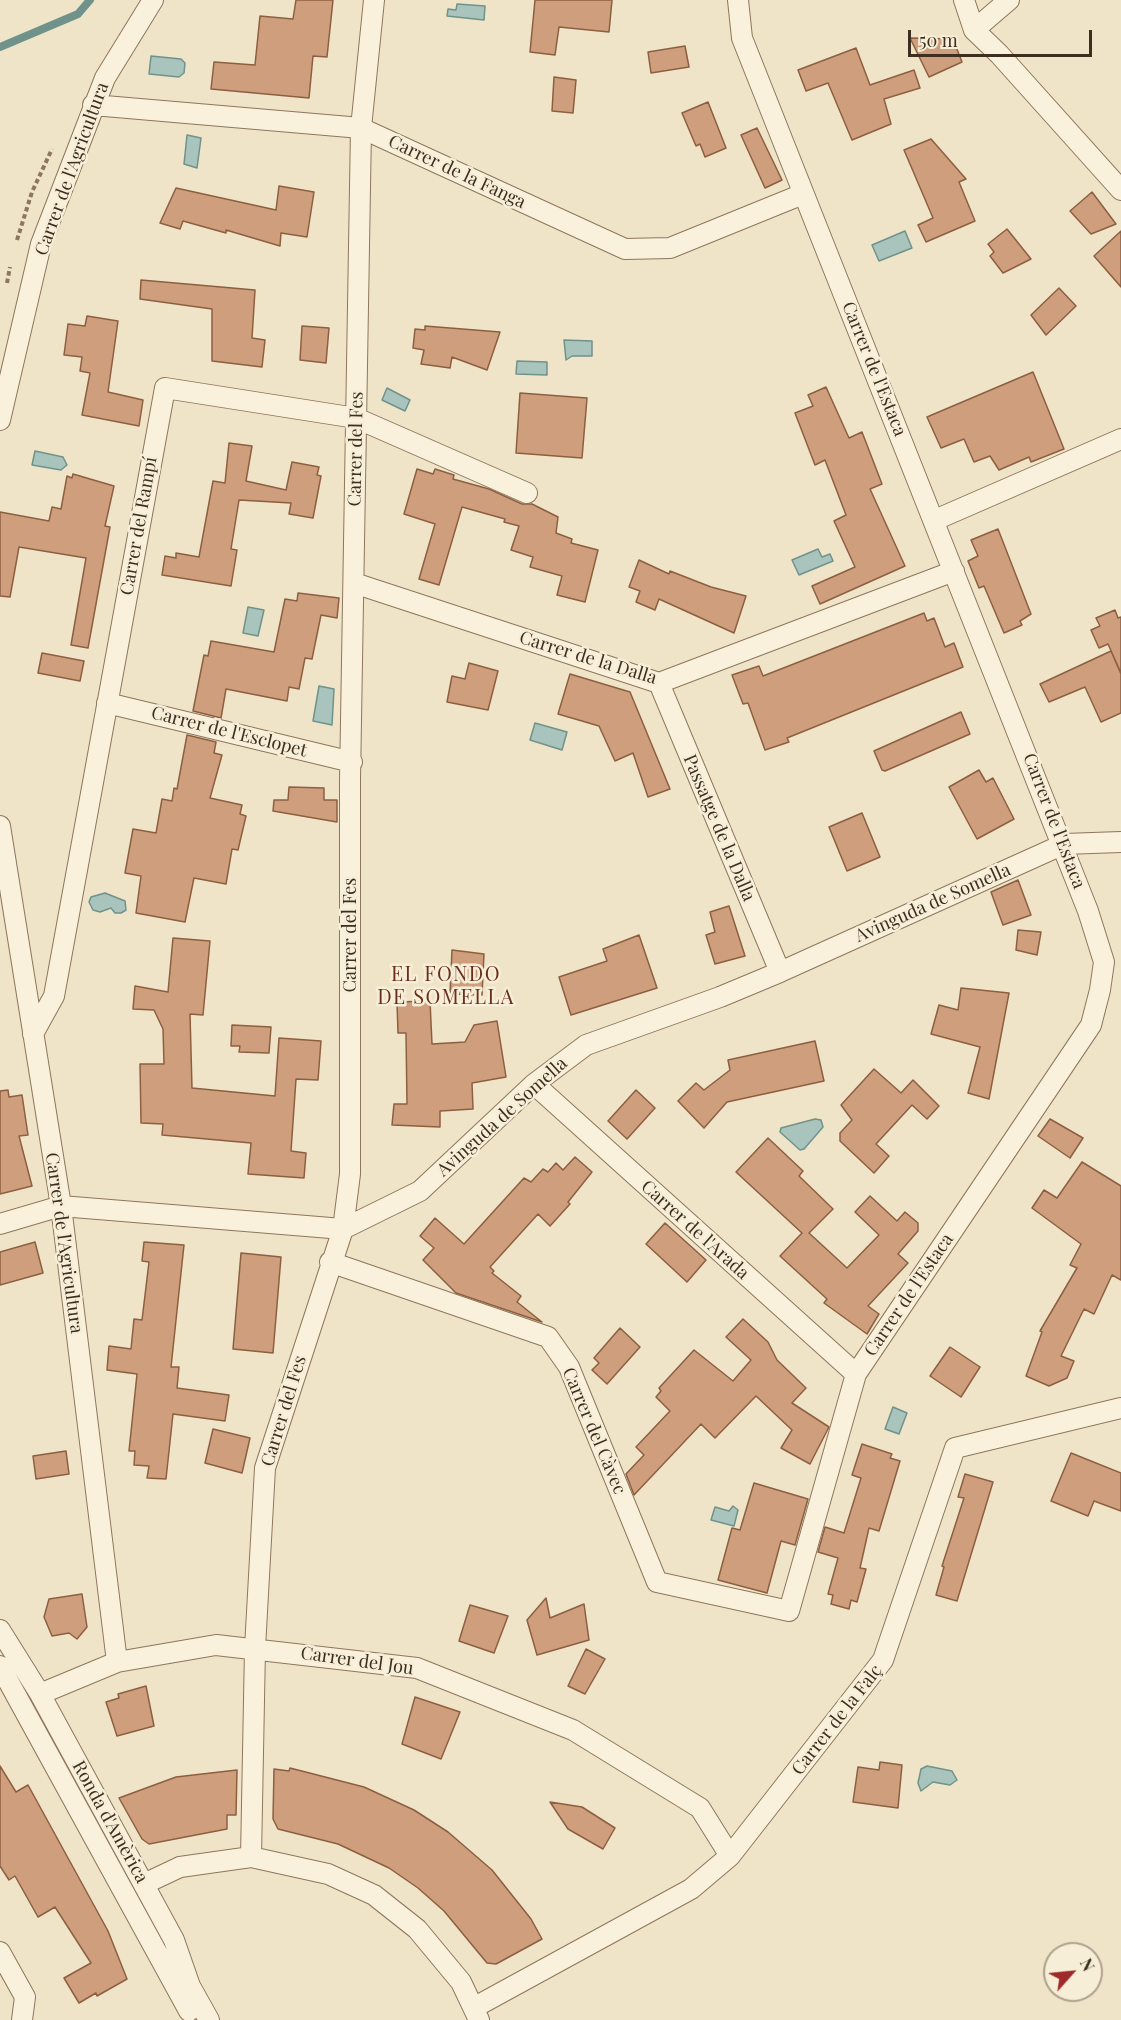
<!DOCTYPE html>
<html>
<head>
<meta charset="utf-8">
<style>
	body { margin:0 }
	#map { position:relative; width:1121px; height:2020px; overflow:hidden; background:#f0e4c8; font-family:"Playfair Display",serif }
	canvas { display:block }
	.north { position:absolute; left:1043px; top:1942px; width:60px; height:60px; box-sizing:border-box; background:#f7eed8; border:2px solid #ada18e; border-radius:50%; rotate:63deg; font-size:16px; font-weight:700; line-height:24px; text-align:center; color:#3d2e20 }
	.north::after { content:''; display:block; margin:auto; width:21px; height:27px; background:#9e2a2b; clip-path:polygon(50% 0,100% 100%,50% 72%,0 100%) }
	.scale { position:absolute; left:908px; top:30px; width:184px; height:27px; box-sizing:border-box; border:3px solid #3d2e20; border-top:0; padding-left:8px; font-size:18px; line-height:21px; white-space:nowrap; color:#3d2e20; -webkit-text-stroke:4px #f7eed8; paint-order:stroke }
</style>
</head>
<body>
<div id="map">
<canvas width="1121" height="2020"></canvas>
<div class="north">N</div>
<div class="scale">50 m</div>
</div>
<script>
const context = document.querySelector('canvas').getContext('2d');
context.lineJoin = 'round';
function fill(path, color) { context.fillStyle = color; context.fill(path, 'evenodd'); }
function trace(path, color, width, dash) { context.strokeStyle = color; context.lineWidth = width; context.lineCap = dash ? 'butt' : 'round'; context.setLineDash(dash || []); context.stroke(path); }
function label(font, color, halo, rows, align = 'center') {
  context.font = font + ' "Playfair Display",serif'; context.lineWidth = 5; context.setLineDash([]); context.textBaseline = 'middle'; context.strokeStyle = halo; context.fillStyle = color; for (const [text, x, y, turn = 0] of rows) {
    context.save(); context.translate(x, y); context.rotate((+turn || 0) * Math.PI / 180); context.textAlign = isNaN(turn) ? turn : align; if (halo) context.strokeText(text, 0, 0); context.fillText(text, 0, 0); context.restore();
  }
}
const water = new Path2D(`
	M457,4L485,6L484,20L447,16L448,9L456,10Z
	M151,56L181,59L185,63L184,73L179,77L149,74Z
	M187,135L201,138L197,168L184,164Z
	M905,231L912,248L879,261L872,245Z
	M564,340L592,341V356H572L566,360Z
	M517,361L547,362V375L516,374Z
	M387,388L410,400L405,411L382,400Z
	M35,451L63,457L67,465L61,470L32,465Z
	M818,549L822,557L830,554L833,561L799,575L792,560Z
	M248,607L264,610L258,636L243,633Z
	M319,686L334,689L332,725L313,721Z
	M535,723L567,732L562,750L530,740Z
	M105,893L125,901L126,910L121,913H115L111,908L100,912L93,910L89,902L91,897Z
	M815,1119L821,1120L823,1127L804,1149L800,1150L780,1132L781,1128Z
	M893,1407L907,1413L899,1434L885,1429Z
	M733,1506L738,1510L734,1526L711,1520L715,1507L729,1511Z
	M927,1766L952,1771L957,1780L950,1785L933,1782L921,1791L918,1783L921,1769Z`);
const stream = new Path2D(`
	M0,47L78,14L90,0`);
const building = new Path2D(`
	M296,0H333L327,57L313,56L309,98L211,89L214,62L255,65L260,16L293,19Z
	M535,0H612L609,32L559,27L555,55L530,52Z
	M910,38L953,39L962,62L929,77Z
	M685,46L689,67L651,73L648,52Z
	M856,48L870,85L914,70L920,88L884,99L891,124L852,140L828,83L806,91L798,70Z
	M554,77L576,80L573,113L552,111Z
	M708,102L726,148L705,157L700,144L696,146L682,113Z
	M757,128L782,180L765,188L741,135Z
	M931,139L966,179L959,182L975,221L926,242L918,225L933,218L904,150Z
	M279,186L314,192L307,237L281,233L280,246L226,230V233L183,221L180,229L160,223L176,188L276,210Z
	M1092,192L1116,224L1091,234L1070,211Z
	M1007,229L1031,259L1003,273L990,256L994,252L988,244Z
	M1121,231V287L1094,256Z
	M141,280L255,290L252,338L265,340L262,367L212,361V309L140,299Z
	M1059,288L1076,306L1046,335L1031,315Z
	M87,316L118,321L108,392L143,400L139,426L82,415L90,373L80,371L82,357L64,355L68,324L85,326Z
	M302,326L329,328L326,363L300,360Z
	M425,326L500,332L487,370L452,357L450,368L421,364L424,350L413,348L415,329L425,330Z
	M1033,372L1064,449L1031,462L1029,457L999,470L990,456L974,462L964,439L941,448L927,417Z
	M826,387L849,438L862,432L882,484L870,489L905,566L820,604L812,586L855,567L834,521L846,515L825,460L815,465L795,413L813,406L808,395Z
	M520,393L587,398L582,458L516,453Z
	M229,443L252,446L246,481L286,490L292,462L319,467L317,475L321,476L313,518L289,514L291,503L239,500L231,549L237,550L231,586L162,575L165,556L176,558V553L199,557L213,481L225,483Z
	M417,469L433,474L435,469L454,475L453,479L489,489L522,504H532L558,517L556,533L572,539L571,543L598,550L585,602L557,595L562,576L530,567L533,557L511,550L519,526L504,522L505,519L462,507L439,585L419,579L435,524L404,514Z
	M73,474L114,486L105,526L110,527L88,648L71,645L86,558L19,547L10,597L0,596V512L49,521L52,507L61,509L67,476L72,478Z
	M998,529L1031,614L1020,621L1022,625L1004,633L984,586L979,588L968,561L978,556L971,540Z
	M639,560L669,574L670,571L711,587L746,596L734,633L659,599L655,610L636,602L640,591L629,587Z
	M298,593L339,598L337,618L321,615L312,659L305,658L299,689L289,687L287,701L226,689L221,718L193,711L204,655L208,656L211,641L274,652L285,599L297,601Z
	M1115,610L1118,618L1121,617V673L1108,644L1099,648L1091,630L1100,626L1096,618Z
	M924,613L927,621L934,618L945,647L954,643L963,667L787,738L789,742L765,750L748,703L743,704L732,675L759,666L763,676Z
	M1111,651L1121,674V713L1101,722L1085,687L1049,702L1040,684Z
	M42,653L84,661L80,681L38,673Z
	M469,663L498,671L488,710L447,702L452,676L465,679Z
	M570,674L630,692L670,789L648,797L633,753L615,761L599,726L558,714Z
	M961,712L970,734L885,771L882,770L874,751Z
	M187,735L216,742L214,753L222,755L210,798L242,805L240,814L246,816L238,850L232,849L226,884L194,878L185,922L136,913L141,876L125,873L133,829L156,833L162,799L172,801L174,788L177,789Z
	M979,770L986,782L993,778L1014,819L977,839L949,787Z
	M289,787L324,788V800H337V822L273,811L274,800H288Z
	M862,813L880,857L847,871L829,827Z
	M1018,880L1031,915L1003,925L991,892Z
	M729,906L745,956L715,964L706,935L715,932L710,912Z
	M1018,930L1041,932L1037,955L1016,950Z
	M639,935L657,988L571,1015L559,977L607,961L603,949Z
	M173,938L210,941L203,1015L190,1014L192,1088L275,1096L279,1038L321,1041L318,1080L296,1079L291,1151L306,1153L304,1178L248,1174L251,1143L162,1135L163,1124L141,1123L140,1064H164L163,1029L154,1010L133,1009L135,986L168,992Z
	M452,950L484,954L482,995L450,994Z
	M961,988L1009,993L989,1099L968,1093L980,1047L931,1034L939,1005L958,1010Z
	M430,1001L432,1044L465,1042L474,1025L497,1021L506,1077L472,1083L473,1109L440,1111V1127L392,1125L394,1104H407L406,1033H398L397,1002Z
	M232,1025L271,1027L269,1053L239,1052L240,1046H231Z
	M815,1041L824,1081L727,1102L704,1128L678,1101L696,1083L704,1090L730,1070L728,1060Z
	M874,1069L901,1093L913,1080L939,1106L927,1119L912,1105L876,1144L889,1156L874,1173L840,1141V1133L852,1120L841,1105Z
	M8,1090L9,1097L22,1095L28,1135L19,1136L32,1186L0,1194V1091Z
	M636,1090L655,1108L627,1139L608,1121Z
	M1050,1119L1083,1138L1070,1158L1038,1136Z
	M768,1138L803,1171L799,1176L833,1209L809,1233L847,1268L879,1235L855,1212L870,1196L897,1221L905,1212L918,1223V1231L898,1254L908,1263L868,1306L879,1314L867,1334L824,1303L827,1299L780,1256L802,1233L736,1172Z
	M575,1157L592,1172L568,1202L570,1204L550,1226L538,1214L490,1267L494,1271L492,1273L521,1296L517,1302L542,1322L456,1293L423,1260L434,1248L420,1236L435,1218L464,1244L524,1178L531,1182L543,1169L548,1172L556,1163L563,1170Z
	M1082,1162L1121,1186V1280L1112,1275L1094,1314L1084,1309L1061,1356L1074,1361L1067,1378L1049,1386L1026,1376L1042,1332L1040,1331L1077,1268L1070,1265L1081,1244L1032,1208L1044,1190L1057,1198Z
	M665,1223L706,1260L687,1282L646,1244Z
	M35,1242L43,1273L0,1285V1252Z
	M144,1242L184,1245L171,1367H179L177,1388L229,1395L225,1421L173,1414L166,1479L147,1478L149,1466L134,1465L135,1451H129L137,1374L107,1370L109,1346L131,1349L134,1319L142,1320L149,1262L142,1261Z
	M241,1253L281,1257L273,1353L233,1349Z
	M743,1319L768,1342L777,1360L806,1388L792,1403L829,1427L810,1464L781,1448L792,1430L756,1396L715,1438L701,1424L634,1495L626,1474L644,1455L636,1447L670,1411L656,1397L661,1391L659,1388L694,1350L733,1381L751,1360L726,1337Z
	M620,1328L640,1347L607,1384L592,1370L599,1363L594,1358Z
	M950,1347L980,1367L961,1397L930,1376Z
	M213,1429L250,1438L242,1473L205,1463Z
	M862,1444L892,1454L890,1458L900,1461L879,1531L869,1528L860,1568L866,1569L857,1602L851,1600L849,1609L831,1604L833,1595L828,1594L838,1558L818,1552L825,1527L844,1533L861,1478L852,1475Z
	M66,1451L69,1474L36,1479L33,1456Z
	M1071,1453L1121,1473V1511L1094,1501L1088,1516L1051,1501Z
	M965,1474L993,1482L957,1601L936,1595L944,1567L942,1566L964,1498L958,1497Z
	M754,1483L808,1499L795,1545L781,1541L767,1593L718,1580L732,1528L740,1530Z
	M82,1594L87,1627L77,1639L69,1633L52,1636L44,1617L49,1599Z
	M546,1598L550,1618L584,1604L589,1640L537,1655L527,1620Z
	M470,1605L508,1616L494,1653L459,1641Z
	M586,1649L605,1659L585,1694L568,1686Z
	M146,1686L154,1726L117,1736L106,1702L119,1698L118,1694Z
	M415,1697L460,1712L441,1759L402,1744Z
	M880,1762L902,1765L898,1808L853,1802L858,1767L879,1770Z
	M0,1766L16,1792L28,1785L108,1931L127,1979L97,1996L96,1993L79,2003L64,1978L91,1963L55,1907L38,1917L15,1876L9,1880L0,1866Z
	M290,1768L364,1787L414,1810L448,1832L492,1870L531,1919L542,1939L496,1964L487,1963L444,1911L418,1888L389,1868L338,1844L278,1829L273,1819L274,1769L289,1771Z
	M237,1770L236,1815H227V1829L149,1844L142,1839L119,1798L176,1777Z
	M550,1802L582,1807L615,1828L603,1849L568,1829Z`);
const path = new Path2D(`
	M17,240L32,192L52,149
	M7,283L10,267`);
const street = new Path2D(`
	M964,0L974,30L999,54L1121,190
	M974,30L1009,0
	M93,105L361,128L625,249L670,248L803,194
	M0,420L41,244L105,78L153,0
	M935,520L1121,439
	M354,583L659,683L954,571
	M659,683L780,972
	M107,703L352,762
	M0,826L61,1206L117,1662
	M33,1034L54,996L165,388L356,418L527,493
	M534,1084L856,1374
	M0,1224L61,1206L343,1229L420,1191L534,1084L586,1045L720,997L780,972L1064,844L1121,842
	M330,1262L548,1337L569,1367L657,1582L789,1611L856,1374L1091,1025L1100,990L1104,962L1088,911L742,38L738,0
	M0,1630L40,1694L174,1940L190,1986L209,2020
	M0,1666L189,2011
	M40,1694L117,1662L216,1645L417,1668L573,1730L700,1808L730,1856
	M251,1857L255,1648L265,1468L343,1229L350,1174V780L361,128L374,0
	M144,1884L180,1867L251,1857L328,1874L374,1895L417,1929L461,1982L479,2020
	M0,1952L25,1997L22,2020
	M475,2007L691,1889L730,1856L883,1660L955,1448L1121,1408`);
const streetNames = [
	["Carrer de l'Agricultura",72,169,-70],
	["Carrer de la Fanga",457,172,25],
	["Carrer de l'Estaca",874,369,68],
	["Carrer del Fes",356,449,-89],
	["Carrer del Rampí",139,526,-80],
	["Carrer de la Dalla",588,658,17],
	["Carrer de l'Esclopet",229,732,14],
	["Carrer de l'Estaca",1054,821,69],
	["Passatge de la Dalla",719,828,67],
	["Avinguda de Somella",933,903,-24],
	["Carrer del Fes",350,935,-90],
	["Avinguda de Somella",502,1117,-42],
	["Carrer de l'Arada",695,1230,42],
	["Carrer de l'Agricultura",64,1243,82],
	["Carrer de l'Estaca",909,1295,-56],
	["Carrer del Fes",284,1411,-73],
	["Carrer del Càvec",594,1431,67],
	["Carrer del Jou",357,1661,8],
	["Carrer de la Falç",837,1720,-52],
	["Ronda d'Amèrica",110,1822,61]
];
const neighbourhoodNames = [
	["EL FONDO",446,975],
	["DE SOMELLA",446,998]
];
fill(water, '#a9c4bc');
trace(water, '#6f938a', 1.5);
trace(stream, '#6f938a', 8);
fill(building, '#cf9f7d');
trace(building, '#8d5f41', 1.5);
trace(street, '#8d765c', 22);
trace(path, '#8d765c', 4, [4.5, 3]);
trace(street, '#faf1dc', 20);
label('18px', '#3d2e20', '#f7eed8', streetNames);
context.letterSpacing = '1.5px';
label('20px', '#6b2e1e', '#f7eed8', neighbourhoodNames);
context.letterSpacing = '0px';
</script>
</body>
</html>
